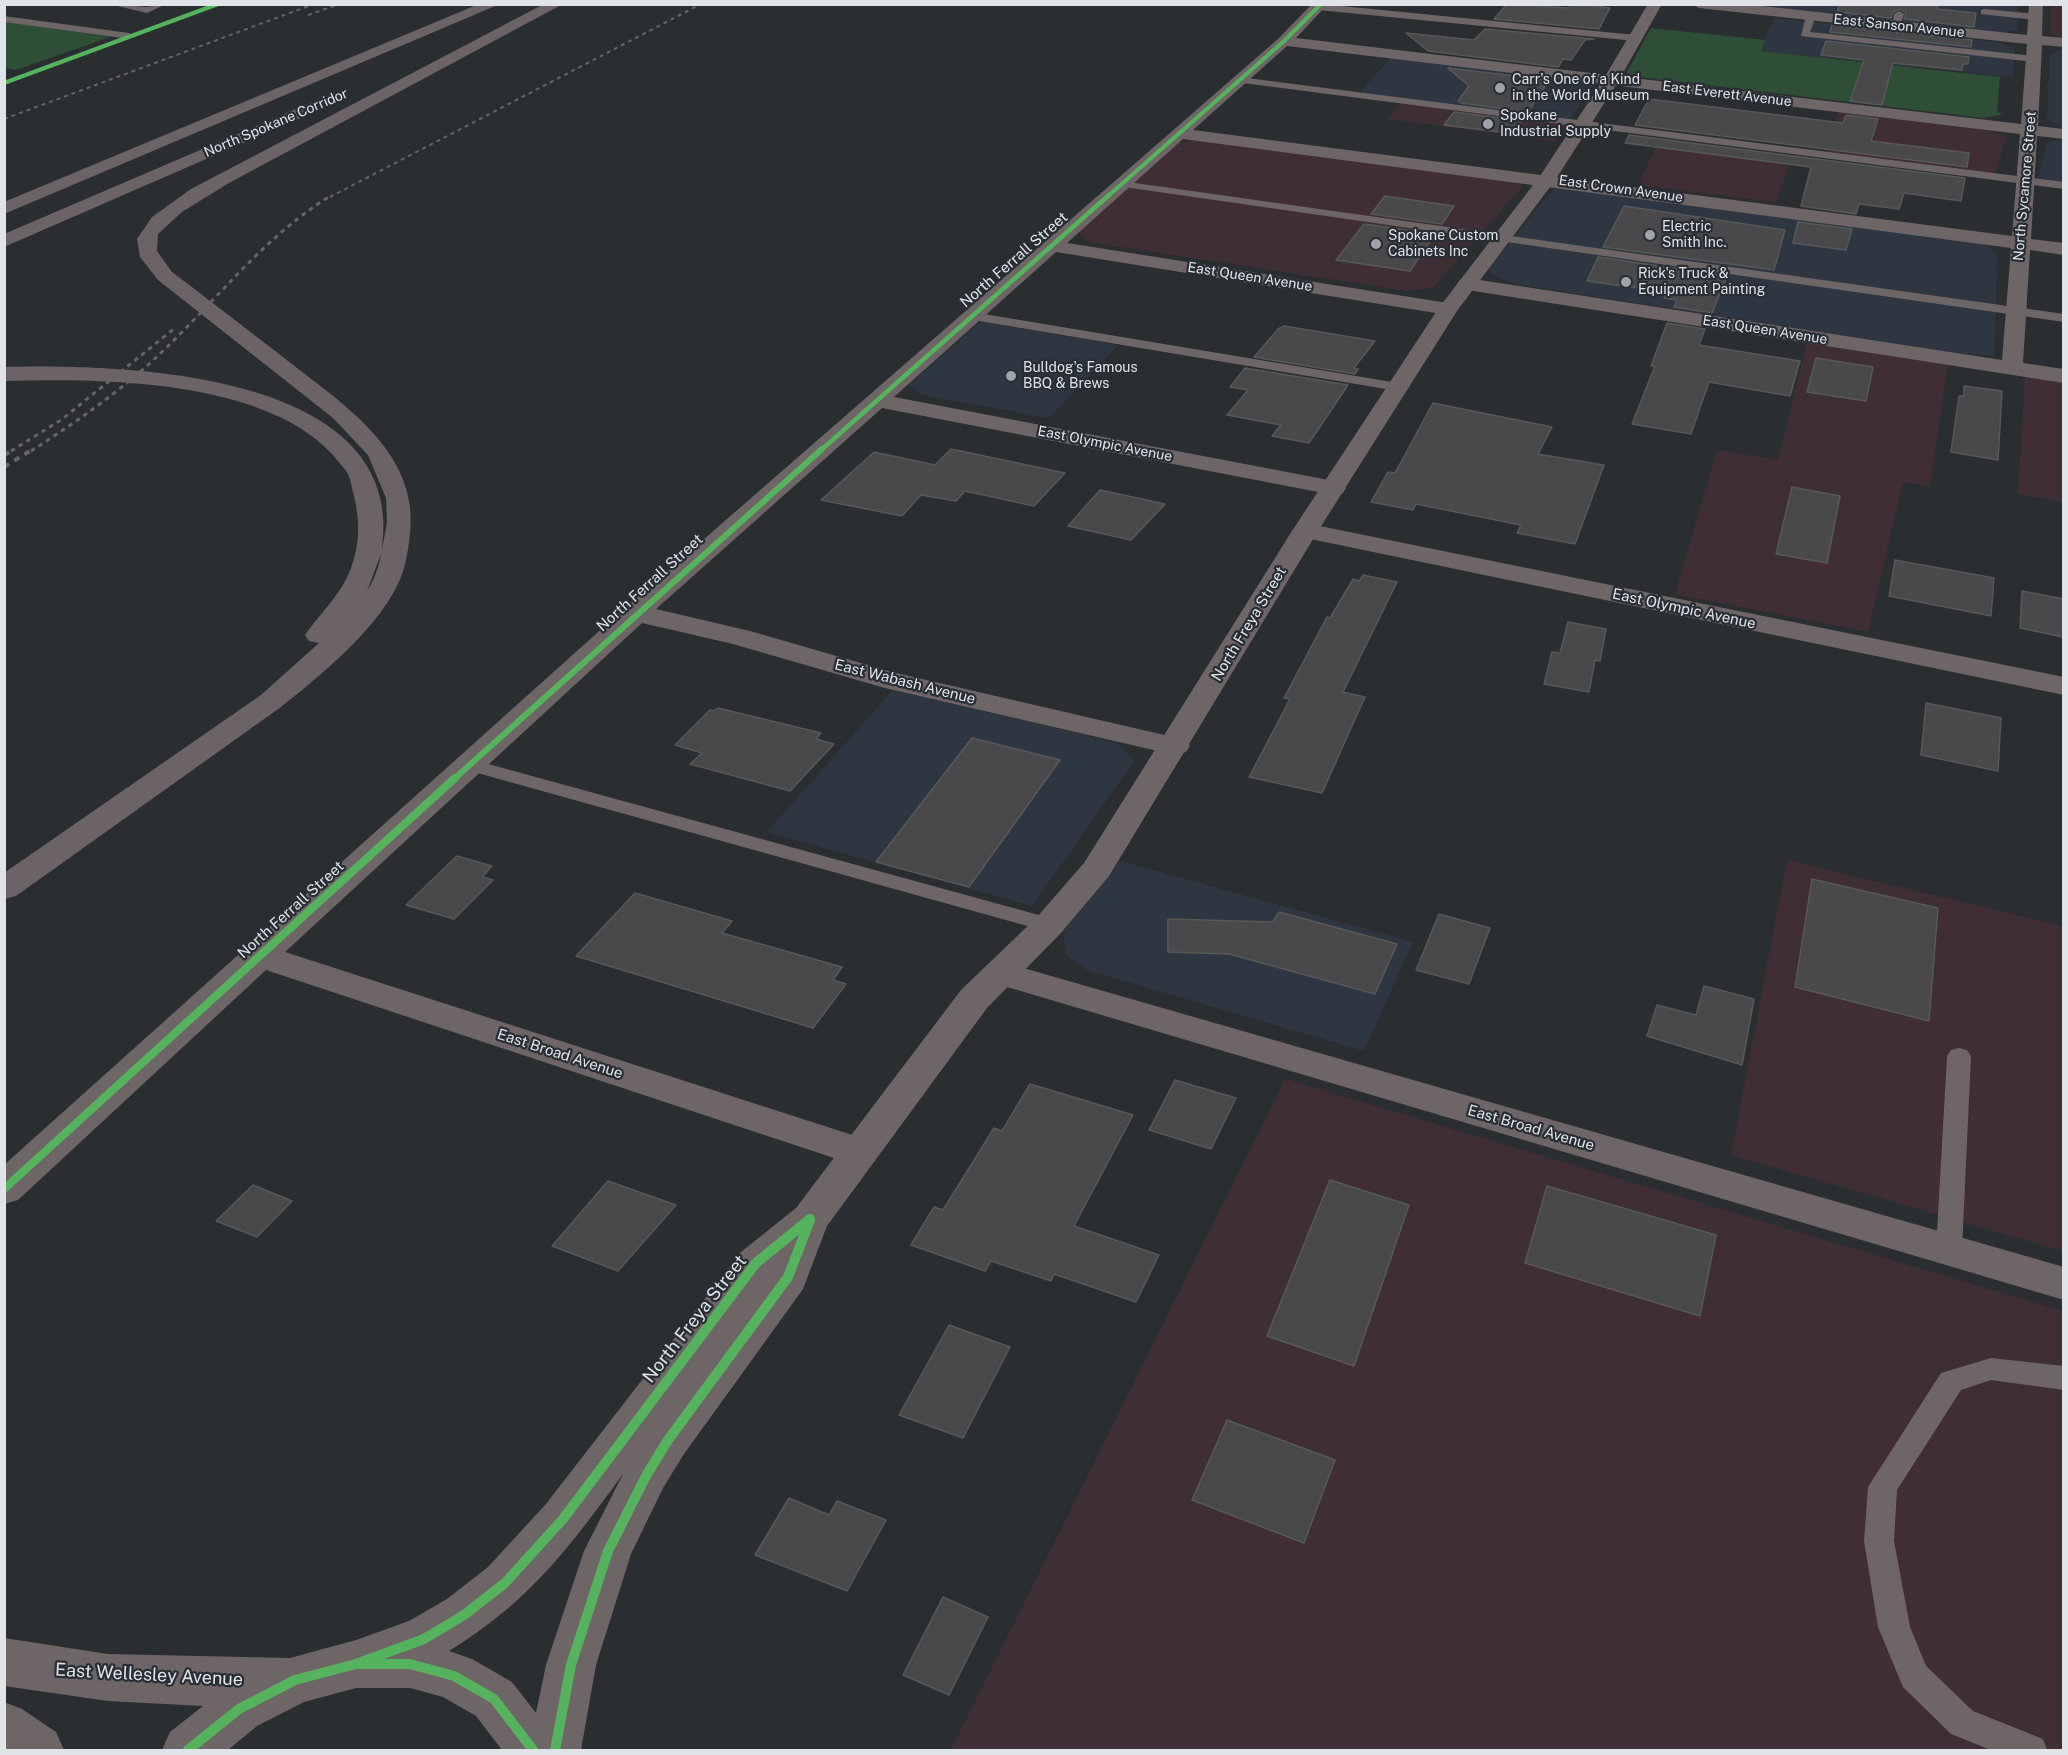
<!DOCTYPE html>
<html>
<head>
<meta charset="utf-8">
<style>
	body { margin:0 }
	#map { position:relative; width:2068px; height:1755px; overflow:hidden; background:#2b2e31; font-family:"Public Sans",sans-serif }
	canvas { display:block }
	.frame { position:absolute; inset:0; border:6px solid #e0e4e8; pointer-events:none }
</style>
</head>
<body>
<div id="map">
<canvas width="2068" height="1755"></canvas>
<div class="frame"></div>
</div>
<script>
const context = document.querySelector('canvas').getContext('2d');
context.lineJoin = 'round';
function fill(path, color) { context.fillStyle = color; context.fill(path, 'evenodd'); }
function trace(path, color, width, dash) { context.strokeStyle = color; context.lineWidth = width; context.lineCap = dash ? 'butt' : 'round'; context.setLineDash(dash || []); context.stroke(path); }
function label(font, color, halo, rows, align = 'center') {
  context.font = font + ' "Public Sans",sans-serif'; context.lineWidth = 4.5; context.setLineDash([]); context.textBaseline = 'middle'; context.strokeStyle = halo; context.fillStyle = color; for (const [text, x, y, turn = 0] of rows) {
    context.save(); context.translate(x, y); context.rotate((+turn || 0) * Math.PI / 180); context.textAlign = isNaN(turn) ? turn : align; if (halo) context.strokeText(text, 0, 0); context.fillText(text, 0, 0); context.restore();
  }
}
const built = new Path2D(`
	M1723,5H2018L2017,30L2004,33Z
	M1774,18L1998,42L2015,49L2013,77L1760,51Z
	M2063,49H2064L2063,127L2047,119L2050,54Z
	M1392,56L1585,80L1594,84L1568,122L1358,95Z
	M2063,139V185L2037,181L2047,143Z
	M1568,188L1975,242L1988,247L1997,253L1995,356L1947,352L1515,284L1491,274L1489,268L1548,195L1555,189Z
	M981,322L1118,345L1049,418L922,395L910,384Z
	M893,690L1118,743L1134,761L1032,906L767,832Z
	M1120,861L1413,942L1364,1051L1087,970L1065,954L1064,931Z`);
const industrial = new Path2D(`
	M2051,5H2063V39L2051,34Z
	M1402,101L1568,122L1556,141L1387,119Z
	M1839,111L1985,129L2007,137L1994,175L1826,154Z
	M1206,139L1515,180L1522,187L1434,287L1409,291L1088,242L1075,230L1170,144Z
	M1659,139L1792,155L1776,202L1639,185Z
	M1807,342L1948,364L1930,487L1903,482L1868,632L1675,594L1717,450L1778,460Z
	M2025,376L2063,382V502L2018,494Z
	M1787,860L2063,926V1251L1731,1155Z
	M1285,1079L2063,1311V1750H951Z`);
const green = new Path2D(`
	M4,21L110,37L16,70L5,68Z
	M1651,28L1765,40L1761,51L2000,77L1997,112L2003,114L1984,118L1630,76L1627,72Z`);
const building = new Path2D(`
	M1507,4L1569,8L1572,4H1579L1610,8L1599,29L1494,19Z
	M1840,4H1938L1937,9L1976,13L1974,27L1904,19L1906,13L1900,9L1893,12L1891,18L1837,12Z
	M1832,25L1972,40L1971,47L1830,32Z
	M1485,29L1594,39L1585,40L1571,60L1563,59L1558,67L1428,51L1406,33L1474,40Z
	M1826,41L1969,57L1968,64H1963L1962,70L1893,63L1882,105L1850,101L1864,60L1821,55Z
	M1448,68L1549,80L1528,112L1461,103L1458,101L1469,86Z
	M1649,99L1843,123L1846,115L1878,119L1871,141L1969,153L1967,167L1635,125Z
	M1454,112L1522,121L1517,129L1509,128L1508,133L1444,125Z
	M1629,135L1965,178L1961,201L1904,193L1899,209L1859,204L1856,214L1801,206L1811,167L1625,143Z
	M1385,196L1454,206L1442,224L1371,214Z
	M1624,206L1785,230L1774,270L1603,247Z
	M1798,222L1852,229L1846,250L1793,243Z
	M1364,224L1435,234L1410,271L1336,260Z
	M1598,257L1727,276L1712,313L1674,307L1677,300L1664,298L1667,292L1587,281Z
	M1667,323L1705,329L1699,345L1800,361L1790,396L1709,382L1691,434L1632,424L1655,366H1651Z
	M1284,326L1375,341L1354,368L1358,369L1355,374L1254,357L1278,329Z
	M1816,358L1873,367L1866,401L1807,392Z
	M1245,368L1348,385L1309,443L1272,436L1281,425L1227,415L1248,390L1230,387Z
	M1964,386L2002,391L1998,460L1951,452L1959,396H1964Z
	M1433,403L1552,427L1538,454L1604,465L1575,544L1517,533L1521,525L1416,504L1413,510L1371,502L1388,472L1395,473Z
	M951,449L1065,473L1034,506L965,491L956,501L921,495L902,516L821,500L874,452L935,465Z
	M1792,487L1840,496L1827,563L1776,554Z
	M1100,490L1165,504L1131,540L1068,526Z
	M1895,560L1994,578L1991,616L1889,596Z
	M1363,575L1397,582L1343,692L1365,697L1322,793L1249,777L1290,699L1284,698L1327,617L1330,618L1353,579L1359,581Z
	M2022,591L2064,599L2063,637L2020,628Z
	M1568,622L1606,629L1600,661L1595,660L1589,692L1544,684L1552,652L1560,653Z
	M1926,703L2001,718L1998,771L1921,755Z
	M718,708L821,733L816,739L834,744L790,791L690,764L702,753L675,745L710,710L714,711Z
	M972,738L1060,760L969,887L876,862Z
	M457,856L492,866L482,877L493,880L454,919L406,905Z
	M1812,879L1938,908L1929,1021L1795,987Z
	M635,893L732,921L722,933L842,967L833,980L846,984L813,1028L576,956Z
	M1279,912L1397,944L1375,994L1229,954L1168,952V919L1273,922Z
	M1439,914L1490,928L1469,984L1416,970Z
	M1704,986L1754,999L1742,1065L1647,1036L1657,1005L1696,1015Z
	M1175,1080L1236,1098L1211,1149L1149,1130Z
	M1030,1084L1133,1115L1074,1226L1159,1255L1136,1302L1054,1274L1051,1281L991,1261L985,1271L911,1245L934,1207L943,1210L994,1128L1002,1131Z
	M1330,1180L1409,1205L1354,1366L1267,1336Z
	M608,1181L676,1205L618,1271L552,1246Z
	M253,1185L292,1201L257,1237L216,1221Z
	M1547,1186L1716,1235L1700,1316L1525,1263Z
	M949,1325L1010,1347L963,1438L899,1415Z
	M1227,1420L1335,1460L1304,1543L1192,1500Z
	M789,1498L829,1515L837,1501L886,1520L847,1591L755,1555Z
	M943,1597L988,1617L949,1695L903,1675Z`);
const service = new Path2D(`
	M109,4L146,7L166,4L147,13Z
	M1321,4L1636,35L1641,38L1636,41L1318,10L1313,7Z
	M1984,9L2036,14L2041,17L2036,20L1981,14V10Z
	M1899,11L1904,14L1900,25L1892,27L1894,14Z
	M1811,13L1816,16L1810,32L2034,56L2039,59L2034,62L1801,36L1806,16Z
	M4,16L129,33L134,36L129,39L4,22Z
	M1239,77L2064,182V189L1235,82V78Z
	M1121,181L2064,314V322L1117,186L1115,184Z
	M972,312L1398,383L1405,387L1398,391L967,319V313Z
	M470,759L1057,920L1060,925L1057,930L1049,932L463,769L460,765L463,761Z
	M1959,1048L1967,1050L1971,1056L1962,1250L1958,1257L1949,1260L1940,1257L1936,1250L1947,1056L1951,1050Z
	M1991,1358L2064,1366V1390L1991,1380L1961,1390L1897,1490L1894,1541L1910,1627L1926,1666L1973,1711L2043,1739L2047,1750H1991L1951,1734L1903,1687L1878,1627L1864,1541L1868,1487L1941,1373Z`);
const minor = new Path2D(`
	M1312,4H1328L1296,38L2021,124L2027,44L1699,8L1692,4H1744L2027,35L2029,4H2043L2042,36L2064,38V47L2042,45L2038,126L2064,129V139L2037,136L2031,239L2064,243V255L2030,250L2023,363L2064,369V383L1467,290L1460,288L1457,284L1460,280L1467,278L2002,360L2011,248L1183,139L1067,243L1448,303L1455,305L1458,309L1455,313L1448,315L1056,252L894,397L1334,481L1343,483L1346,488L1343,493L1334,495L882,408L656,609L750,631L892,672L1186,740L1190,746L1186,752L1175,755L885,688L733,644L642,623L285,952L874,1142L879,1152L874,1162L860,1166L846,1162L266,970L18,1200L4,1204V1165L626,607L1279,38ZM1287,46L2020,134L2012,236L1193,130Z
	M1305,523L2064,677V695L1296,536L1292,531L1296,526Z
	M999,961L2064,1267V1300L987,981L981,973L987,965Z`);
const tertiary = new Path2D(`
	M1648,4H1662L1619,80L1556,179L1457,311L1318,531L1109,876L1061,933L987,1008L827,1226L803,1289L684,1454L663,1488L631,1554L596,1665L581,1750H502L476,1716L443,1697L410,1688H356L304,1702L257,1726L228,1750H162L170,1732L203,1706L108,1701L4,1686V1638L108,1654L290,1658L356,1640L409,1621L447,1599L488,1567L546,1504L741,1252L796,1208L961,990L1037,917L1084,863L1292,531L1438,309L1540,176L1603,80ZM623,1474L584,1551L546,1665L536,1713L512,1682L472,1659L449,1651C529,1602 569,1548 623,1474Z
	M4,1702L22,1709L56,1732L64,1750H4Z`);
const motorway = new Path2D(`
	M479,4H500L4,214V202Z
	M544,4H563L229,183L182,212L158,234L157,251L172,272C211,301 249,331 288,361C347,407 424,456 409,542C407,558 404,572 397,586C374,632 321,675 281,707L16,896L4,899V873L261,695L319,643L309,641L305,635C321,612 341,595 351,568C360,543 360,521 354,496C352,489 351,480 348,474C345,468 338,462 334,456C266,379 100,378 4,381V367C122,364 409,370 382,550L387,522L386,498L368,455L333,418L158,280L140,257L137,239L152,217L191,189ZM381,554C379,567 374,580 367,591Z
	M338,91L344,93L346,96L344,99L4,247V234Z`);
const railFar2 = new Path2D(`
	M308,15L340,4
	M4,119L314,4
	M330,197L701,4`);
const railFar1 = new Path2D(`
	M11,451L61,420L175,328
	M31,451C78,421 125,388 165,349C220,296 266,235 332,195`);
const rail = new Path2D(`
	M4,455L14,449
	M4,467L33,449`);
const cyclewayFar4 = new Path2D(`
	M4,83L218,4
	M1107,197L1284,41L1321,4`);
const cyclewayFar3 = new Path2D(`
	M820,451L1109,195`);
const cyclewayFar2 = new Path2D(`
	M454,779L822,449`);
const cyclewayFar1 = new Path2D(`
	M4,1189L455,778`);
const cycleway = new Path2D(`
	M356,1664L424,1639L464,1615L505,1583L563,1519L756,1263L810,1219
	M188,1750L239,1709L295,1680L356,1664H410L454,1676L494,1699L533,1750
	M555,1750L571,1665L608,1551L647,1474L668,1440L788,1277L810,1220`);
const markers = [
	[1500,88,6,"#a1a4a8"],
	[1488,124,6,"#a1a4a8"],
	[1650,235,6,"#a1a4a8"],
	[1376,244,6,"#a1a4a8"],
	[1626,282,6,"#a1a4a8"],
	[1011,376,6,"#a1a4a8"]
];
const farStreetnames = [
	["East Sanson Avenue",1899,26,6],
	["East Everett Avenue",1727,94,7],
	["North Spokane Corridor",276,123,-23],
	["North Sycamore Street",2025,186,-85],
	["East Crown Avenue",1621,189,8],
	["East Queen Avenue",1250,277,9],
	["East Queen Avenue",1765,330,9],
	["East Olympic Avenue",1105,444,11]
];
const farPoinames = [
	["Carr's One of a Kind",1512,80],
	["in the World Museum",1512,96],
	["Spokane",1500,116],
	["Industrial Supply",1500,132],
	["Electric",1662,227],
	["Smith Inc.",1662,243],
	["Spokane Custom",1388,236],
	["Cabinets Inc",1388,252],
	["Rick's Truck &",1638,274],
	["Equipment Painting",1638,290],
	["Bulldog's Famous",1023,368],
	["BBQ & Brews",1023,384]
];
const streetNames = [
	["North Ferrall Street",1014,260,-41],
	["North Ferrall Street",650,583,-42],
	["East Olympic Avenue",1684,609,12],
	["North Freya Street",1249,624,-59],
	["East Wabash Avenue",905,682,14],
	["North Ferrall Street",291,910,-42],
	["East Broad Avenue",560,1054,18],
	["East Broad Avenue",1531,1128,16]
];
const nearStreetnames = [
	["North Freya Street",695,1319,-52],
	["East Wellesley Avenue",149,1675,3]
];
fill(built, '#2e3741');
fill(industrial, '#3f2f34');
fill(green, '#2f4e36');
fill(building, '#49484a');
trace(building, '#575858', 1.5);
fill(service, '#6e6567');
fill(minor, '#6e6567');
fill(tertiary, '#6e6567');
fill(motorway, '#6b6365');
trace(railFar2, '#666465', 2, [4, 4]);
trace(railFar1, '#666465', 3, [4.5, 4.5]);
trace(rail, '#666465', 4, [6, 6]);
trace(cyclewayFar4, '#56b35d', 4);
trace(cyclewayFar3, '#56b35d', 4.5);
trace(cyclewayFar2, '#56b35d', 6);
trace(cyclewayFar1, '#56b35d', 8);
trace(cycleway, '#56b35d', 10);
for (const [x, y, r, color] of markers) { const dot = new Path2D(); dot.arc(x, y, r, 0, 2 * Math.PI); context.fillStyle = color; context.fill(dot); trace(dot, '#282e34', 2); }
label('14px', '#e0e4e8', '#282e34', farStreetnames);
label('14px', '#e0e4e8', '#282e34', farPoinames, 'left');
label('15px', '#e0e4e8', '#282e34', streetNames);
label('18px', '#e0e4e8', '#282e34', nearStreetnames);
</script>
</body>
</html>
